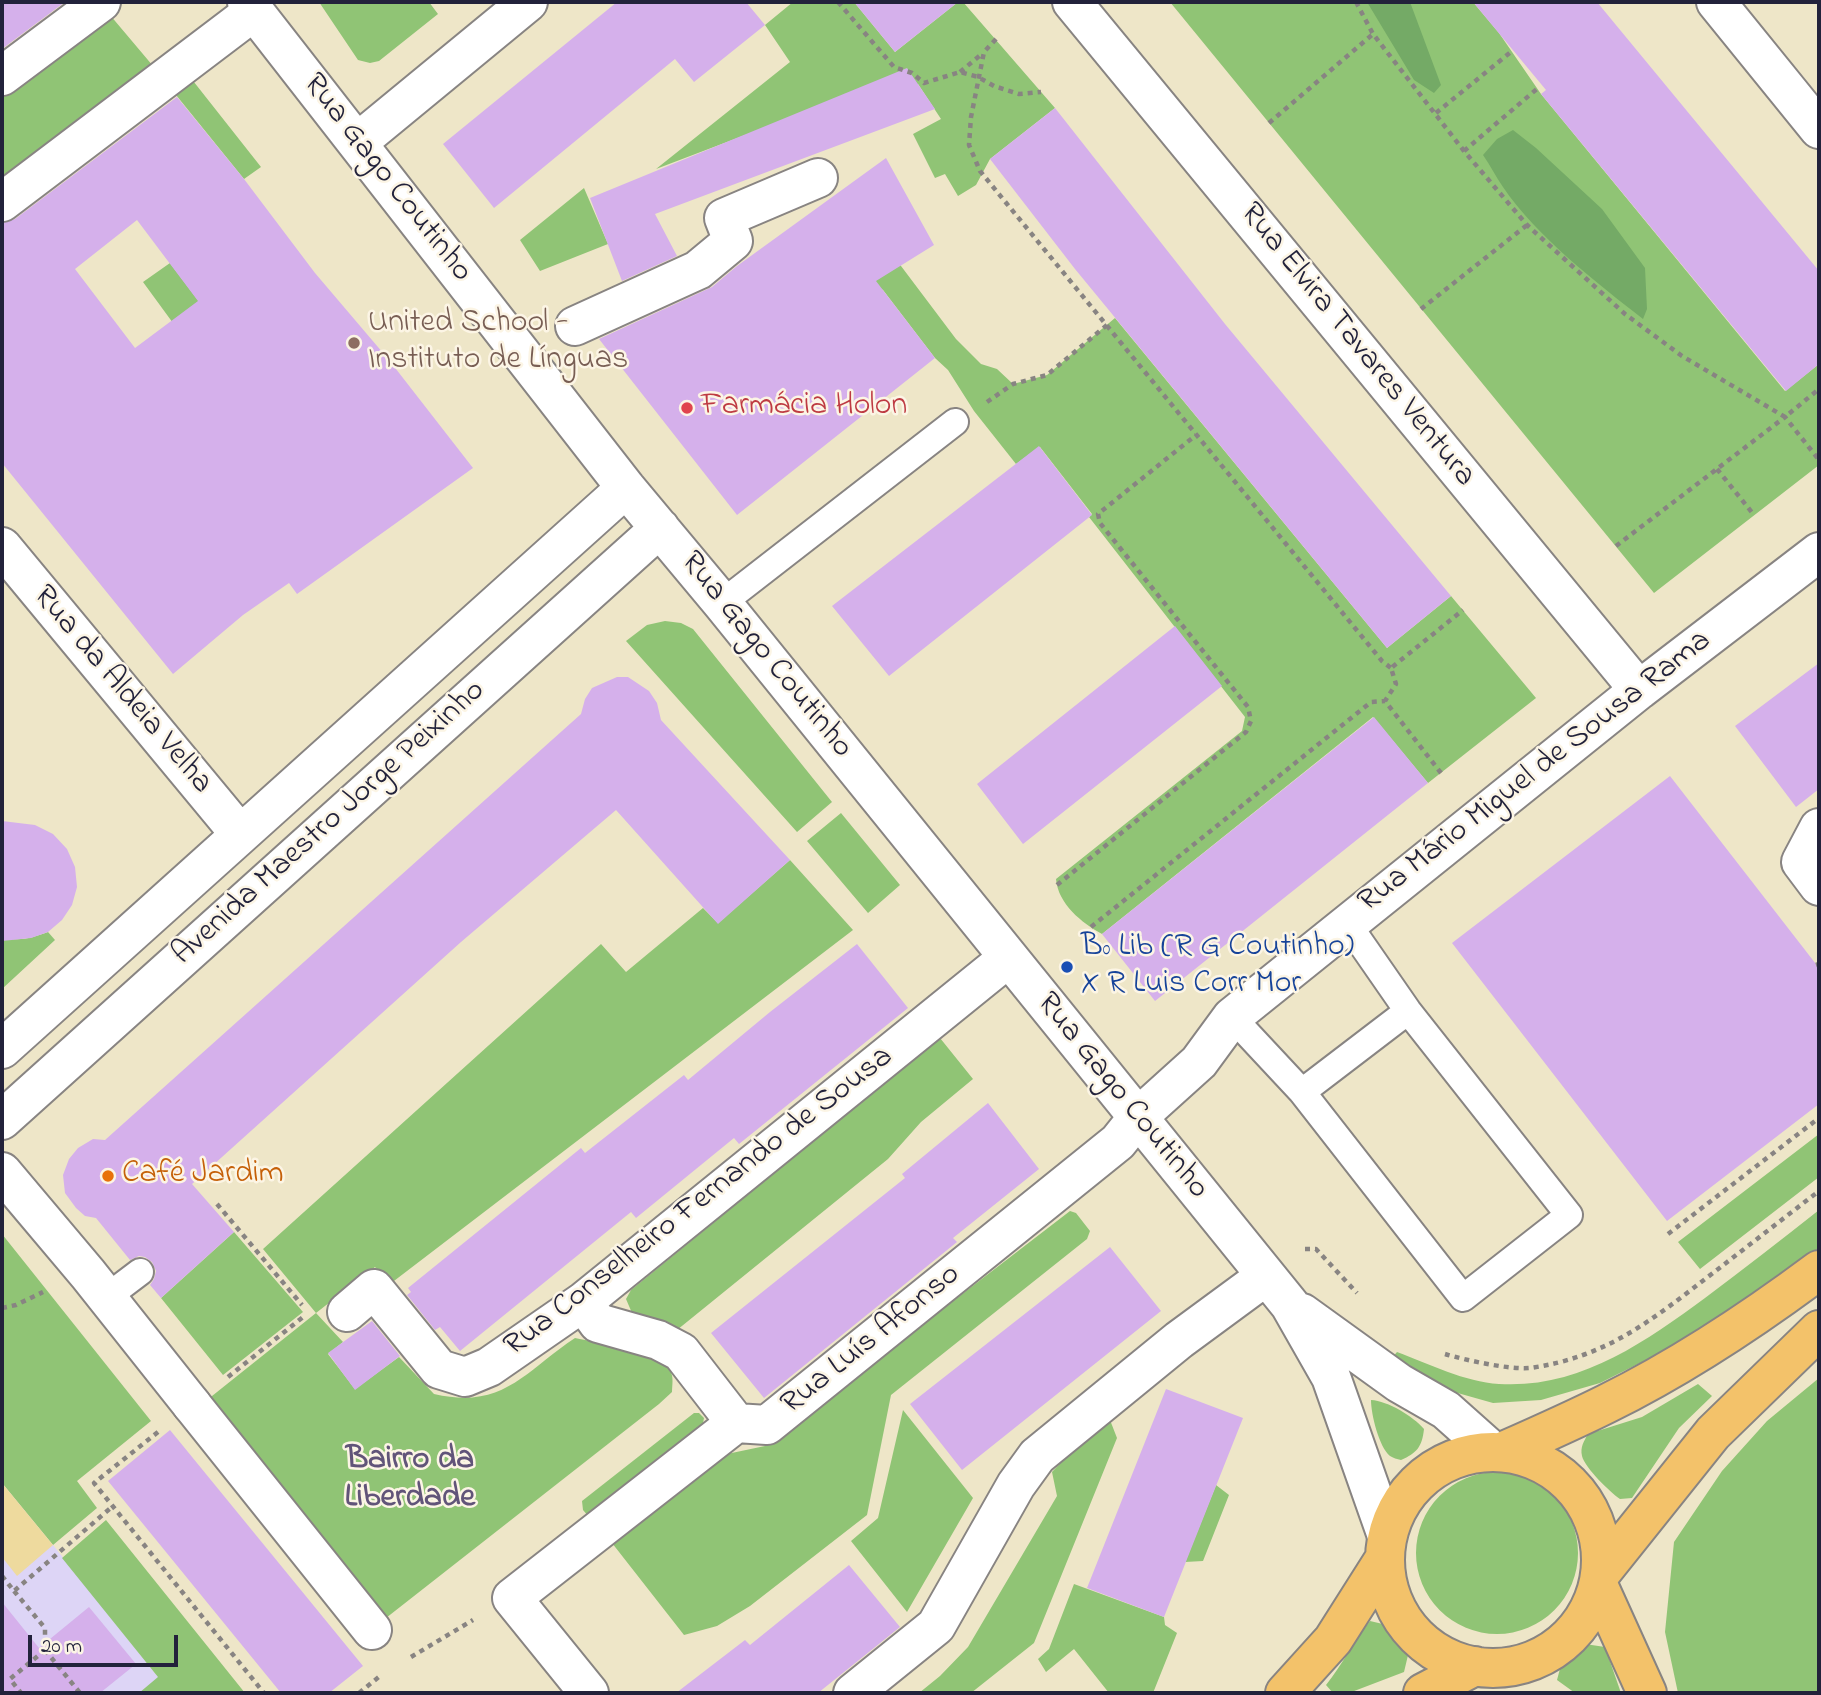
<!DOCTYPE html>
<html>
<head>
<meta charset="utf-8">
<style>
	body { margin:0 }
	#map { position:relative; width:1821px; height:1695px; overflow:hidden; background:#eee6c8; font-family:"Indie Flower",sans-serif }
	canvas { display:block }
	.frame { position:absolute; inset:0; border:4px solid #22223b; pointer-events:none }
	.scale { position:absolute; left:28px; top:1635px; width:150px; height:32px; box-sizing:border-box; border:4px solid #22223b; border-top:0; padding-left:9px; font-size:21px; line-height:24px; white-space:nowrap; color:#22223b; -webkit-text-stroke:5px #fcf5e5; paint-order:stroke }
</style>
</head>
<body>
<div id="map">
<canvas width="1821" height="1695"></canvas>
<div class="frame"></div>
<div class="scale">20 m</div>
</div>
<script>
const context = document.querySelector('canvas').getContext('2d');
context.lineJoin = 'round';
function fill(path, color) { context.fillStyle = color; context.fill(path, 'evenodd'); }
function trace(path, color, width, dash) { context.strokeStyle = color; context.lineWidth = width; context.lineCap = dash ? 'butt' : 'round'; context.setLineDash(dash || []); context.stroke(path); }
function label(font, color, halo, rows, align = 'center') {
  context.font = font + ' "Indie Flower",sans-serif'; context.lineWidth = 5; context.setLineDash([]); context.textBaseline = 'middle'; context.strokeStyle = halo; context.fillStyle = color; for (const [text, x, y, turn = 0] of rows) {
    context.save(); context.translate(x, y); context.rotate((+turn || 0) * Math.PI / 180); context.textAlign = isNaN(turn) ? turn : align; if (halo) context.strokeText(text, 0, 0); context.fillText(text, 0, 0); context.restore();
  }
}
const built = new Path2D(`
	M2,1483L53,1545L171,1693H2Z`);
const green = new Path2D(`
	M99,2L164,79L190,77L261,167L244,179L172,90L2,219V68Z
	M319,2H429L438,14L379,61L370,63L358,60Z
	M793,2H854L895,52L958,2H963L1055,108L990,159L976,185L958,196L945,174L935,178L913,134L941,119L918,84L769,126L656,169L790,62L765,25Z
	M1170,2H1473L1499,33L1541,94L1785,391L1819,364V465L1654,593Z
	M584,188L608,244L540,271L520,240Z
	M875,214L901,266L956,339L981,364L997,369L1013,384L1047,375L1115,318L1387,648L1451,596L1536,698L1428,783L1373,717L1102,934C1082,923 1058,904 1056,879L1242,731L1245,717L1089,517L1092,514L1040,447L1016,464L974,411L948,370L935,358L883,290L826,251Z
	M170,263L213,320L200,360L143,282Z
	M665,621L681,623L693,629L832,802L797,832L626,641L647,625Z
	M841,813L900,885L868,913L807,841Z
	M790,860L853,930L390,1284L375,1267L316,1313L343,1342L328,1354L355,1389L399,1357L434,1394C503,1410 524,1372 575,1338C598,1343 657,1349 670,1370C674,1377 672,1385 672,1392L659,1404L386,1618L207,1400L316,1313L263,1249L601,944L626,972L703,908L718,923Z
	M48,932L55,940L2,989V937C19,942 32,938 48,932Z
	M940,1038L973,1079L921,1122L888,1159L677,1330L632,1313L626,1299L631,1290Z
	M1819,1134V1177L1700,1269L1678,1242Z
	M1819,1210V1248L1746,1299L1662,1352L1600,1383L1541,1400L1493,1403L1447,1390L1391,1359L1397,1352C1429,1364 1465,1382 1499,1384C1578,1389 1644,1343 1705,1298C1744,1269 1782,1239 1819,1210Z
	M1070,1211L1076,1213L1090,1231L1087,1239L891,1395L867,1515L750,1606L717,1626L684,1635L612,1543L727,1454L765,1446Z
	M234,1232L303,1312L223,1375L161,1298Z
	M2,1234L151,1421L77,1481L97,1508L53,1545L2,1483Z
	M1819,1378V1693H1678L1665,1632L1674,1542L1722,1471L1767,1421Z
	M1698,1384L1712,1396L1679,1428L1632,1498L1620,1499C1610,1492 1585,1468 1582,1456C1580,1447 1584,1441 1588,1434L1642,1417Z
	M1371,1400C1388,1401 1413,1416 1424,1429C1422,1447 1417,1453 1401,1460C1397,1459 1393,1458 1390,1456C1379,1447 1371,1414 1371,1400Z
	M903,1410L973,1498L907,1612L851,1541L878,1518Z
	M694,1413H699L704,1418L702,1429L589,1517L583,1510L582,1501Z
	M1110,1420L1117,1438L1034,1643L971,1693H919L940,1676L968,1647L1057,1496L1052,1472L1082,1440Z
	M1416 1553a81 81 0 1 1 162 0a81 81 0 1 1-162 0Z
	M1216,1485L1229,1495L1203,1561L1185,1562Z
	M106,1520L245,1693H139L158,1677L62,1558Z
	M1074,1584L1164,1617L1165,1625L1177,1633L1153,1693H1109L1074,1649L1046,1672L1038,1659L1049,1649Z
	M1370,1621L1387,1625L1409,1651L1404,1672L1349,1693H1333L1326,1685C1343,1664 1353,1642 1370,1621Z
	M1585,1644L1605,1647L1621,1693H1575L1557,1680L1561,1665Z`);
const forest = new Path2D(`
	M1367,2H1410L1441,85L1434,93L1414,80Z
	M1513,130L1536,148L1602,209L1645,268L1647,309L1643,319C1597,283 1536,236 1503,187C1496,177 1490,165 1483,155L1497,139Z`);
const sand = new Path2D(`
	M2,1483L53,1545L17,1576L2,1557Z`);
const building = new Path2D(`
	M2,2H65L2,49Z
	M617,2H746L765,25L694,82L675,59L494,208L443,144Z
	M854,2H958L895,52Z
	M1473,2H1597L1819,271V364L1786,391L1541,94L1546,90Z
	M907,68L935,109L655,214L677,256L622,281L590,198Z
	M177,97L244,179L315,273L389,360L473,468L297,594L289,583L243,615L173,674L2,463V223L15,219ZM137,220L198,301L135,348L75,269Z
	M1055,108L1225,324L1451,596L1387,648L1075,269L990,159Z
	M886,158L934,245L876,281L935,358L737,515L599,339L712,287L737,266Z
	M1039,446L1092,515L889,676L832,606Z
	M1175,626L1222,686L1023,844L977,784Z
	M1819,663V789L1796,807L1735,726Z
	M617,677H628L649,691L657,703L661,720L790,860L718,924L616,810L461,942L192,1184L234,1232L161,1298L150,1285L154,1279L156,1271L152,1262L145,1257L139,1256L130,1260L96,1218L85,1216L76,1208L65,1193L63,1175L69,1159L78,1148L93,1139L105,1140L581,714L585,699L592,688Z
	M1374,717L1428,783L1155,1001L1102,934Z
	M1670,776L1819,968V1104L1667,1221L1452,943Z
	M2,821L35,825L53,834L67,849L75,867L77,887L72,905L62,920L48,932L31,938L2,941Z
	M857,944L908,1008L739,1144L734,1138L636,1218L631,1212L460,1351L440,1327L435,1330L407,1295L411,1292L408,1288L581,1148L585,1153L684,1075L688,1080L770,1012Z
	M988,1103L1039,1169L953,1238L957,1242L764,1398L711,1333L905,1178L902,1174Z
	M1110,1247L1161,1311L962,1470L910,1404Z
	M372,1321L400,1356L355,1390L328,1353Z
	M1166,1389L1243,1418L1164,1617L1087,1588Z
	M170,1430L363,1666L329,1693H281L108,1481Z
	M849,1565L900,1627L818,1693H676L745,1640L750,1645Z
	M2,1602L39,1648L89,1607L136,1664L100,1693H2Z`);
const path = new Path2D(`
	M838,2L894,67L912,73L924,83L960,72L978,77L994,86L1019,94L1041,92
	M1356,2L1373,34L1464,151L1527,225L1625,314L1682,356L1785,417L1819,389
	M996,39L984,52L971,117L969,145L980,171L1382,661L1391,668
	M960,72L983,53
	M1436,113L1512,51
	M1269,123L1373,34
	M1464,151L1538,88
	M1421,309L1527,225
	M987,402L1013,384L1047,375L1107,325
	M1717,469L1754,515
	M1616,546L1785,417L1819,460
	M1441,773L1385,701L1396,684L1391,668L1463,610
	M1057,885L1246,732L1251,721L1248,707L1100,523L1098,514L1196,435
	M1091,927L1371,702L1385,701
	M1816,965L1819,964
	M217,1204L302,1305
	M1668,1234L1819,1118
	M1305,1249H1316L1357,1293
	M2,1308L16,1305L43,1292
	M1445,1354C1465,1360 1510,1370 1530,1368C1608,1357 1653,1319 1713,1273C1748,1246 1784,1218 1819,1191
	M228,1377L303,1317
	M158,1432L94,1483L264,1693
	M2,1576L14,1591L113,1506
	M14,1591L45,1628V1650L10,1679L21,1693
	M45,1650L80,1693
	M411,1657L473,1620
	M359,1693L380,1676`);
const service = new Path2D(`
	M722,603L955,422
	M1232,1017L1302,1092L1463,1298L1569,1215L1408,1011L1347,923
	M1302,1092L1408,1011
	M107,1297L140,1272`);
const pedestrian = new Path2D(`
	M2,76L101,2
	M2,202L254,11
	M575,326L698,270L733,241L724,218L818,178
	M192,1405L372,1630`);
const minor = new Path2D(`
	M247,2L626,488L722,603L1290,1305L1331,1377L1387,1536
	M1072,2L1639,690
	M1716,2L1819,129
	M358,142L528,2
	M2,547L240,834
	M1819,828L1801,862L1819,886
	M2,1049L626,488
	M2,1120L660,528
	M2,1172L88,1274L192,1405
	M583,1302L598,1323L658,1340L681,1352L736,1423
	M347,1312L374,1289L439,1369L465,1377L489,1367L583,1302L1008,958
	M1302,1313L1399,1383L1446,1410L1492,1451
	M589,1693L512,1598L736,1423L767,1425L1118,1142L1138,1117L1199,1062L1232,1017L1639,690L1819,552
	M853,1693L936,1626L1016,1485L1037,1456L1179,1340L1266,1276`);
const primary = new Path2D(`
	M1504,1451C1538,1436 1572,1421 1606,1404C1681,1367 1752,1320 1819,1270
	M1385 1560a108 108 0 1 1 216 0a108 108 0 1 1-216 0Z
	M1601,1573L1713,1433L1819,1330
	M1599,1587L1647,1693
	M1285,1693L1333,1640L1385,1558
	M1423,1693L1475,1666`);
const markers = [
	[354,343,7,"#8d6e63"],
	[687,408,7,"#e0444e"],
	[1067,967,7,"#1a4fb4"],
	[108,1176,7,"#e8710a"]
];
const streetNames = [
	["Rua Gago Coutinho",386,179,52],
	["Rua Elvira Tavares Ventura",1356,346,51],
	["Rua Gago Coutinho",765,656,51],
	["Rua da Aldeia Velha",121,691,50],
	["Rua Mário Miguel de Sousa Rama",1536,773,-38],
	["Avenida Maestro Jorge Peixinho",330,824,-42],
	["Rua Gago Coutinho",1121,1097,51],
	["Rua Conselheiro Fernando de Sousa",700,1203,-38],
	["Rua Luís Afonso",872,1341,-39]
];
const educationNames = [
	["United School -",368,325],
	["Instituto de Línguas",368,362]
];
const healthNames = [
	["Farmácia Holon",701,408]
];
const transitNames = [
	["Bº Lib (R G Coutinho)",1081,949],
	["X R Luis Corr Mor",1081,986]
];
const foodNames = [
	["Café Jardim",122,1176]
];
const neighbourhoodNames = [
	["Bairro da",410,1462],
	["Liberdade",410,1500]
];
fill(built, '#ddd5f6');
fill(green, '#90c475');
fill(forest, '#74aa66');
fill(sand, '#eeda9e');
fill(building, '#d5b0eb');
trace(service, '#888482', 30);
trace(pedestrian, '#888482', 42);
trace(minor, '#888482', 42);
trace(primary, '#888482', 42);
trace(path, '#888482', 4.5, [5, 5]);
trace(service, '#fff', 26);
trace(pedestrian, '#fff', 38);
trace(minor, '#fff', 38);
trace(primary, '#f3c26a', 38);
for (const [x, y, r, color] of markers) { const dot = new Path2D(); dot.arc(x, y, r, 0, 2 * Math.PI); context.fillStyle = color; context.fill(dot); trace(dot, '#fcf5e5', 2.5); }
label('32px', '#22223b', '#fcf5e5', streetNames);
label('32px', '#785e54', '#fcf5e5', educationNames, 'left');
label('32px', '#be3a42', '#fcf5e5', healthNames, 'left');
label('32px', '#164399', '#fcf5e5', transitNames, 'left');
label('32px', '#c56008', '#fcf5e5', foodNames, 'left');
label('bold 33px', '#615479', '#fcf5e5', neighbourhoodNames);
</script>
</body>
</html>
